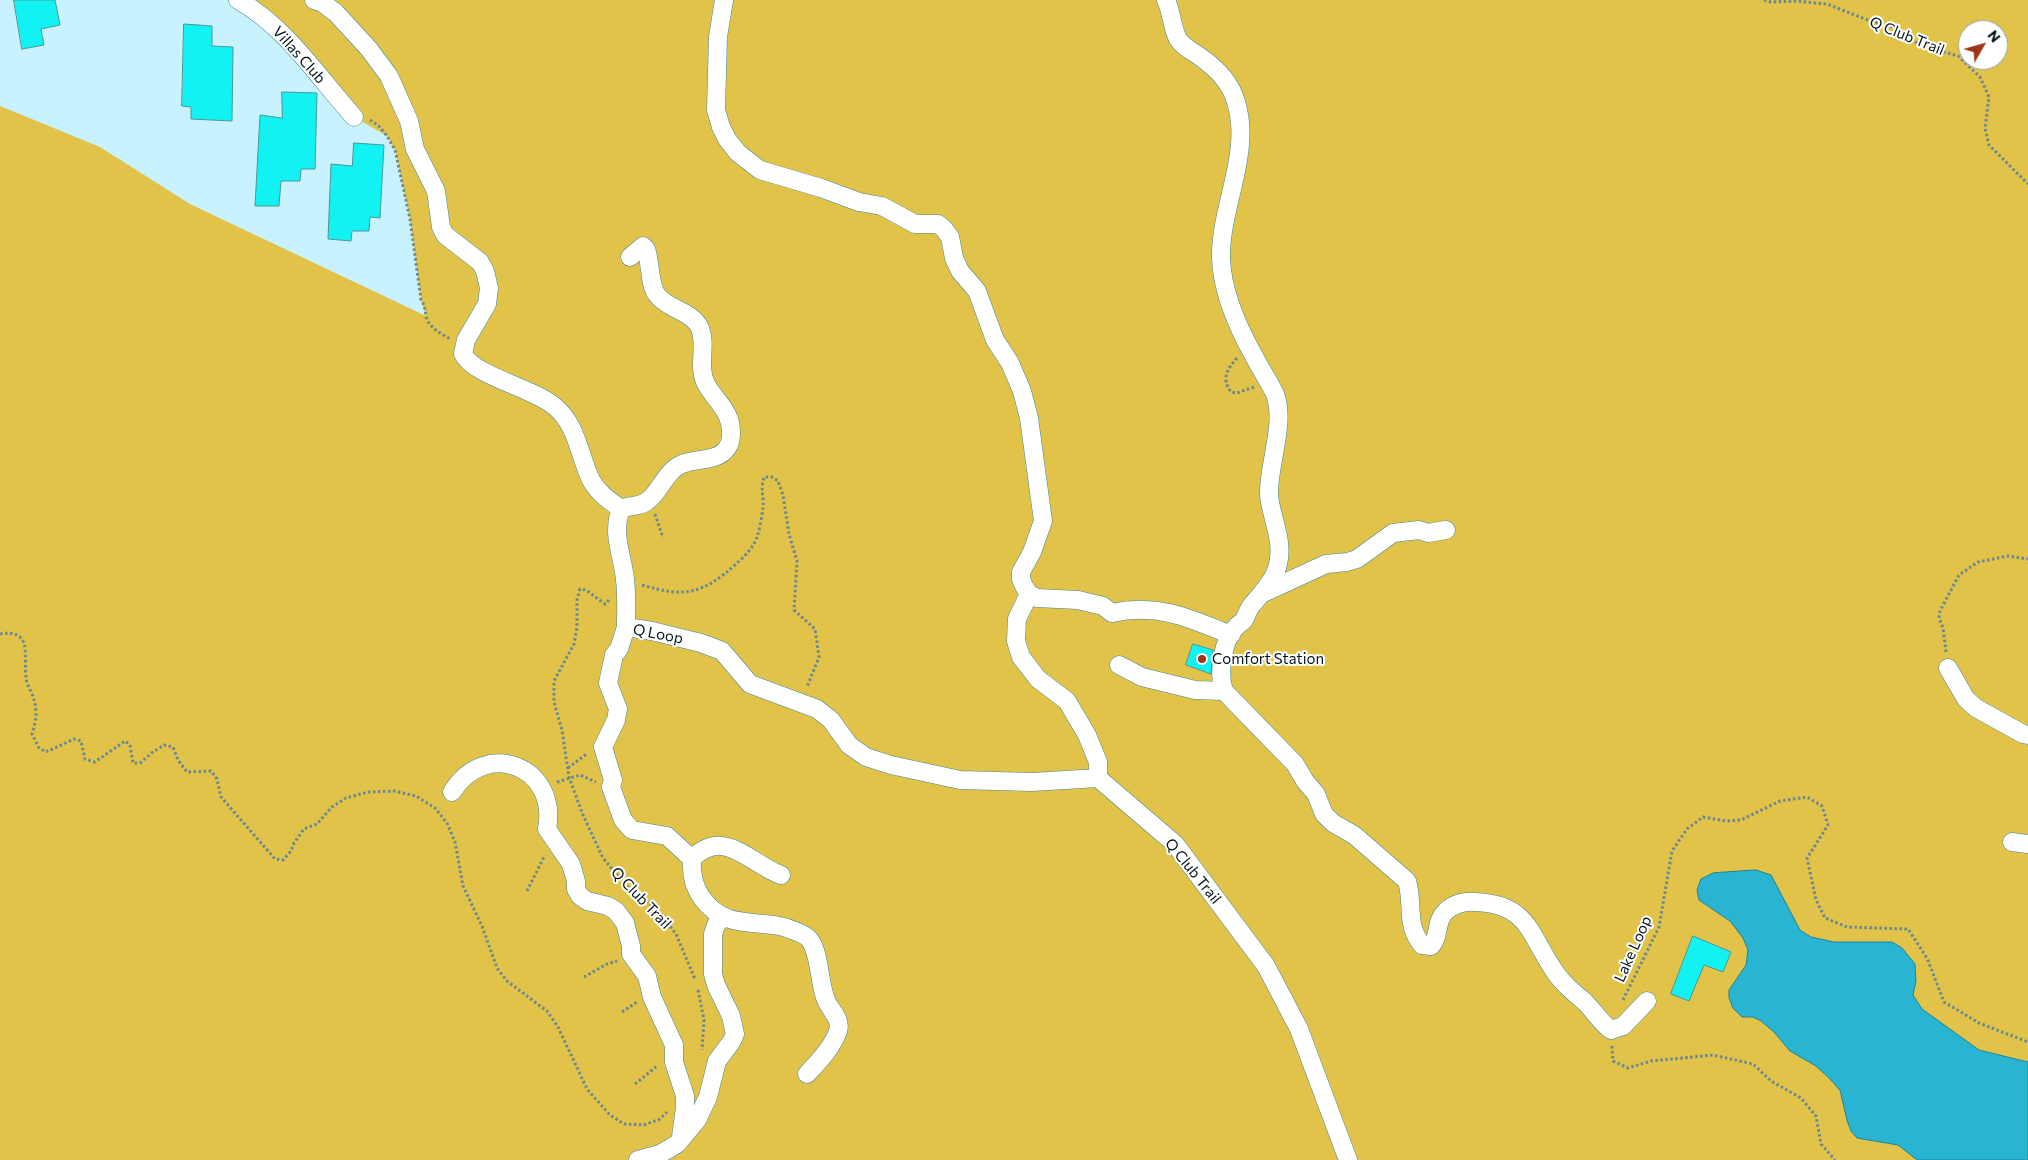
<!DOCTYPE html>
<html>
<head>
<meta charset="utf-8">
<style>
	body { margin:0 }
	#map { position:relative; width:2028px; height:1160px; overflow:hidden; background:#c8f2fd; font-family:Commissioner,sans-serif }
	canvas { display:block }
	.north { position:absolute; left:1958px; top:20px; width:50px; height:50px; box-sizing:border-box; background:#fff; border:1px solid #99a1a3; border-radius:50%; rotate:52deg; font-size:14px; font-weight:700; line-height:20px; text-align:center; color:#001319 }
	.north::after { content:''; display:block; margin:auto; width:18px; height:22px; background:#9d3519; clip-path:polygon(50% 0,100% 100%,50% 72%,0 100%) }
</style>
</head>
<body>
<div id="map">
<canvas width="2028" height="1160"></canvas>
<div class="north">N</div>
</div>
<script>
const context = document.querySelector('canvas').getContext('2d');
context.lineJoin = 'round';
function fill(path, color) { context.fillStyle = color; context.fill(path, 'evenodd'); }
function trace(path, color, width, dash) { context.strokeStyle = color; context.lineWidth = width; context.lineCap = dash ? 'butt' : 'round'; context.setLineDash(dash || []); context.stroke(path); }
function label(font, color, halo, rows, align = 'center') {
  context.font = font + ' Commissioner,sans-serif'; context.lineWidth = 4; context.setLineDash([]); context.textBaseline = 'middle'; context.strokeStyle = halo; context.fillStyle = color; for (const [text, x, y, turn = 0] of rows) {
    context.save(); context.translate(x, y); context.rotate((+turn || 0) * Math.PI / 180); context.textAlign = isNaN(turn) ? turn : align; if (halo) context.strokeText(text, 0, 0); context.fillText(text, 0, 0); context.restore();
  }
}
const green = new Path2D(`
	M238,0H2028V1160H0V106L100,147L190,204L426,316L421,300L410,219L395,150L387,136L354,117ZM1968,30H1998V60H1968Z`);
const water = new Path2D(`
	M1756,870L1771,875L1800,930L1811,937L1834,942H1892L1902,948L1915,964L1916,981L1913,995L1922,1009L1979,1050L2028,1062V1160H1917L1898,1145L1857,1138L1851,1131L1847,1120L1840,1090L1828,1077L1816,1066L1790,1051L1774,1032L1761,1021L1753,1017H1742L1733,1008L1729,998V990L1746,965L1748,950L1743,938L1730,921L1699,900L1697,890L1701,879L1713,873Z`);
const building = new Path2D(`
	M14,0H55L60,25L41,29L44,45L22,49Z
	M184,24L212,26V46L233,47L232,121L191,119V107L182,106Z
	M282,92L317,93L315,169H301L300,181H281L279,206H255L260,115L282,118Z
	M354,143L384,145L380,218L370,217L369,231H352L351,241L328,239L331,164L352,166Z
	M1193,644L1213,650L1211,674L1186,665Z
	M1693,936L1731,952L1723,972L1704,965L1689,1001L1671,994Z`);
const path = new Path2D(`
	M1764,0L1771,2L1797,1L1827,4L1865,19L1895,28L1920,45L1958,56L1980,77L1989,97L1985,128L1989,145L2028,184
	M370,120L378,125L387,136L395,150L410,219L421,300C425,306 425,309 426,316C428,327 440,333 450,339
	M1237,358C1227,369 1221,379 1231,392L1237,393L1254,387
	M655,514L663,538
	M642,585C685,598 703,594 736,564C744,557 754,547 757,537C760,528 762,516 763,507C764,494 760,492 764,477H772L778,481L783,495L789,534L797,561L794,610L815,629L819,657L807,687
	M609,600L605,604L586,590L580,589L577,600V627L574,644L554,681V702L562,730L569,777L583,815L603,858L625,885L657,910L676,934L695,979
	M0,634C34,628 23,658 26,677C26,682 29,687 31,692C38,707 37,718 32,734L39,748L46,752L74,739L81,741L85,759L95,762L125,741L130,745L133,763H140L153,752L164,745L173,747L178,760L187,772L211,771L217,779L221,797L275,859L283,860L291,851L294,843L304,829L317,824L332,807L346,798L368,792L394,791L416,796L435,808L447,823L455,842L463,886L482,926L497,968L507,981L547,1011L558,1027L587,1089L610,1115L624,1124L644,1125L660,1119L667,1112
	M1946,652L1943,628L1939,618L1940,611L1959,575L1978,562L2008,556L2028,559
	M568,768L588,753
	M557,782L580,775L596,782
	M527,891L545,855
	M584,977L607,964L617,961
	M698,990L704,1020L702,1050
	M1623,1000L1659,927L1672,851L1687,829L1703,817L1726,821L1741,820L1780,801L1807,797L1822,806L1828,825L1807,858L1816,900L1825,918L1847,927L1908,929L1927,958L1944,1002L1979,1023L2028,1042
	M622,1012L637,1002
	M1612,1046L1613,1061L1628,1068L1651,1061L1713,1055L1753,1064L1771,1081L1801,1098L1816,1116L1821,1144L1835,1160
	M635,1084L657,1066`);
const minor = new Path2D(`
	M238,0C286,27 318,77 354,117
	M314,0L323,3L336,13L369,49L389,76L409,121L415,149L436,191L441,227L445,235L480,262L485,271L489,288L487,304L466,340L463,354C474,376 533,388 554,406C577,424 579,455 591,480C598,493 610,501 621,509C611,534 623,556 625,580C627,595 626,612 626,627
	M724,0L718,37L716,110L721,127L727,139L738,153L760,170L821,188L859,202L882,206L915,224H938L944,229L950,237L954,258L960,271L977,291L995,340L1010,363L1022,391L1029,418L1043,521L1032,552L1021,572V579L1024,586L1029,594L1037,598L1078,600L1103,606L1112,613C1158,603 1190,618 1231,635
	M1166,0C1172,13 1172,28 1178,39C1183,47 1192,51 1199,56C1215,67 1231,83 1236,102C1252,153 1220,207 1221,258C1222,293 1238,328 1255,358C1261,370 1269,381 1275,394C1286,424 1268,464 1269,495C1271,516 1282,537 1279,558C1277,579 1263,591 1251,606C1248,610 1247,615 1244,620C1242,623 1238,624 1236,627C1222,641 1218,673 1224,691L1295,764L1305,781L1316,794L1324,814L1333,823L1354,835L1407,881C1414,904 1405,924 1422,945L1431,946C1440,937 1435,922 1445,912C1454,903 1466,901 1477,902C1528,905 1529,933 1553,969C1561,982 1573,992 1585,1002C1594,1011 1600,1022 1611,1030L1623,1026L1647,1001
	M621,509C629,505 638,507 646,502C660,493 665,471 682,464C695,458 718,462 727,448C730,444 731,438 731,434C732,411 716,402 706,384C697,366 707,346 700,328C692,311 669,310 658,296C649,287 651,262 646,249L643,246L630,257
	M1263,593L1326,564L1347,562L1357,559L1393,533L1419,530L1428,533L1446,530
	M1029,594L1017,619L1016,641L1021,657L1038,679L1067,701L1087,735L1098,762V778
	M1119,665L1142,677L1195,690L1224,691
	M1948,668L1966,699L1976,708L2023,734L2028,735
	M452,792C485,738 559,766 547,829L571,864L576,881V889L580,896L587,901L608,906L616,911L625,923L631,946V954L647,976L652,997L674,1045V1062L685,1096V1108L681,1137
	M2012,842L2028,844
	M692,859L667,836L632,830L623,820L611,787L613,780L603,747L616,720L618,709L608,683L614,655L619,649L626,627L652,631L701,643L722,651L750,684L817,709L831,720L849,745L866,757L891,765L960,780L1032,782L1098,778L1175,844L1266,966L1299,1029L1348,1160
	M781,875C750,864 724,826 692,859C691,873 694,887 702,898C728,934 762,916 795,931C799,933 806,935 809,939C820,951 819,984 826,1000C830,1010 842,1019 838,1031C832,1048 819,1061 807,1074
	M638,1160L660,1154L677,1144L697,1120L708,1097L717,1061L732,1041L735,1034L731,1016L716,985L713,974V934L716,925L723,917`);
const markers = [
	[1202,659,5,"#9d3519"]
];
const streetNames = [
	["Q Club Trail",1907,36,22],
	["Villas Club",299,55,48],
	["Q Loop",658,634,11],
	["Q Club Trail",1193,871,51],
	["Q Club Trail",641,898,46],
	["Lake Loop",1633,949,-66]
];
const poiNames = [
	["Comfort Station",1212,659]
];
fill(green, '#e1c349');
fill(water, '#29b5d1');
trace(water, '#1d849a', 1);
fill(building, '#12f2f3');
trace(building, '#4b9898', 1);
trace(minor, '#408899', 19);
trace(path, '#6a8992', 3, [2.5, 2.5]);
trace(minor, '#fff', 18);
for (const [x, y, r, color] of markers) { const dot = new Path2D(); dot.arc(x, y, r, 0, 2 * Math.PI); context.fillStyle = color; context.fill(dot); trace(dot, '#fff', 2); }
label('15px', '#001319', '#fff', streetNames);
label('15px', '#001319', '#fff', poiNames, 'left');
</script>
</body>
</html>
